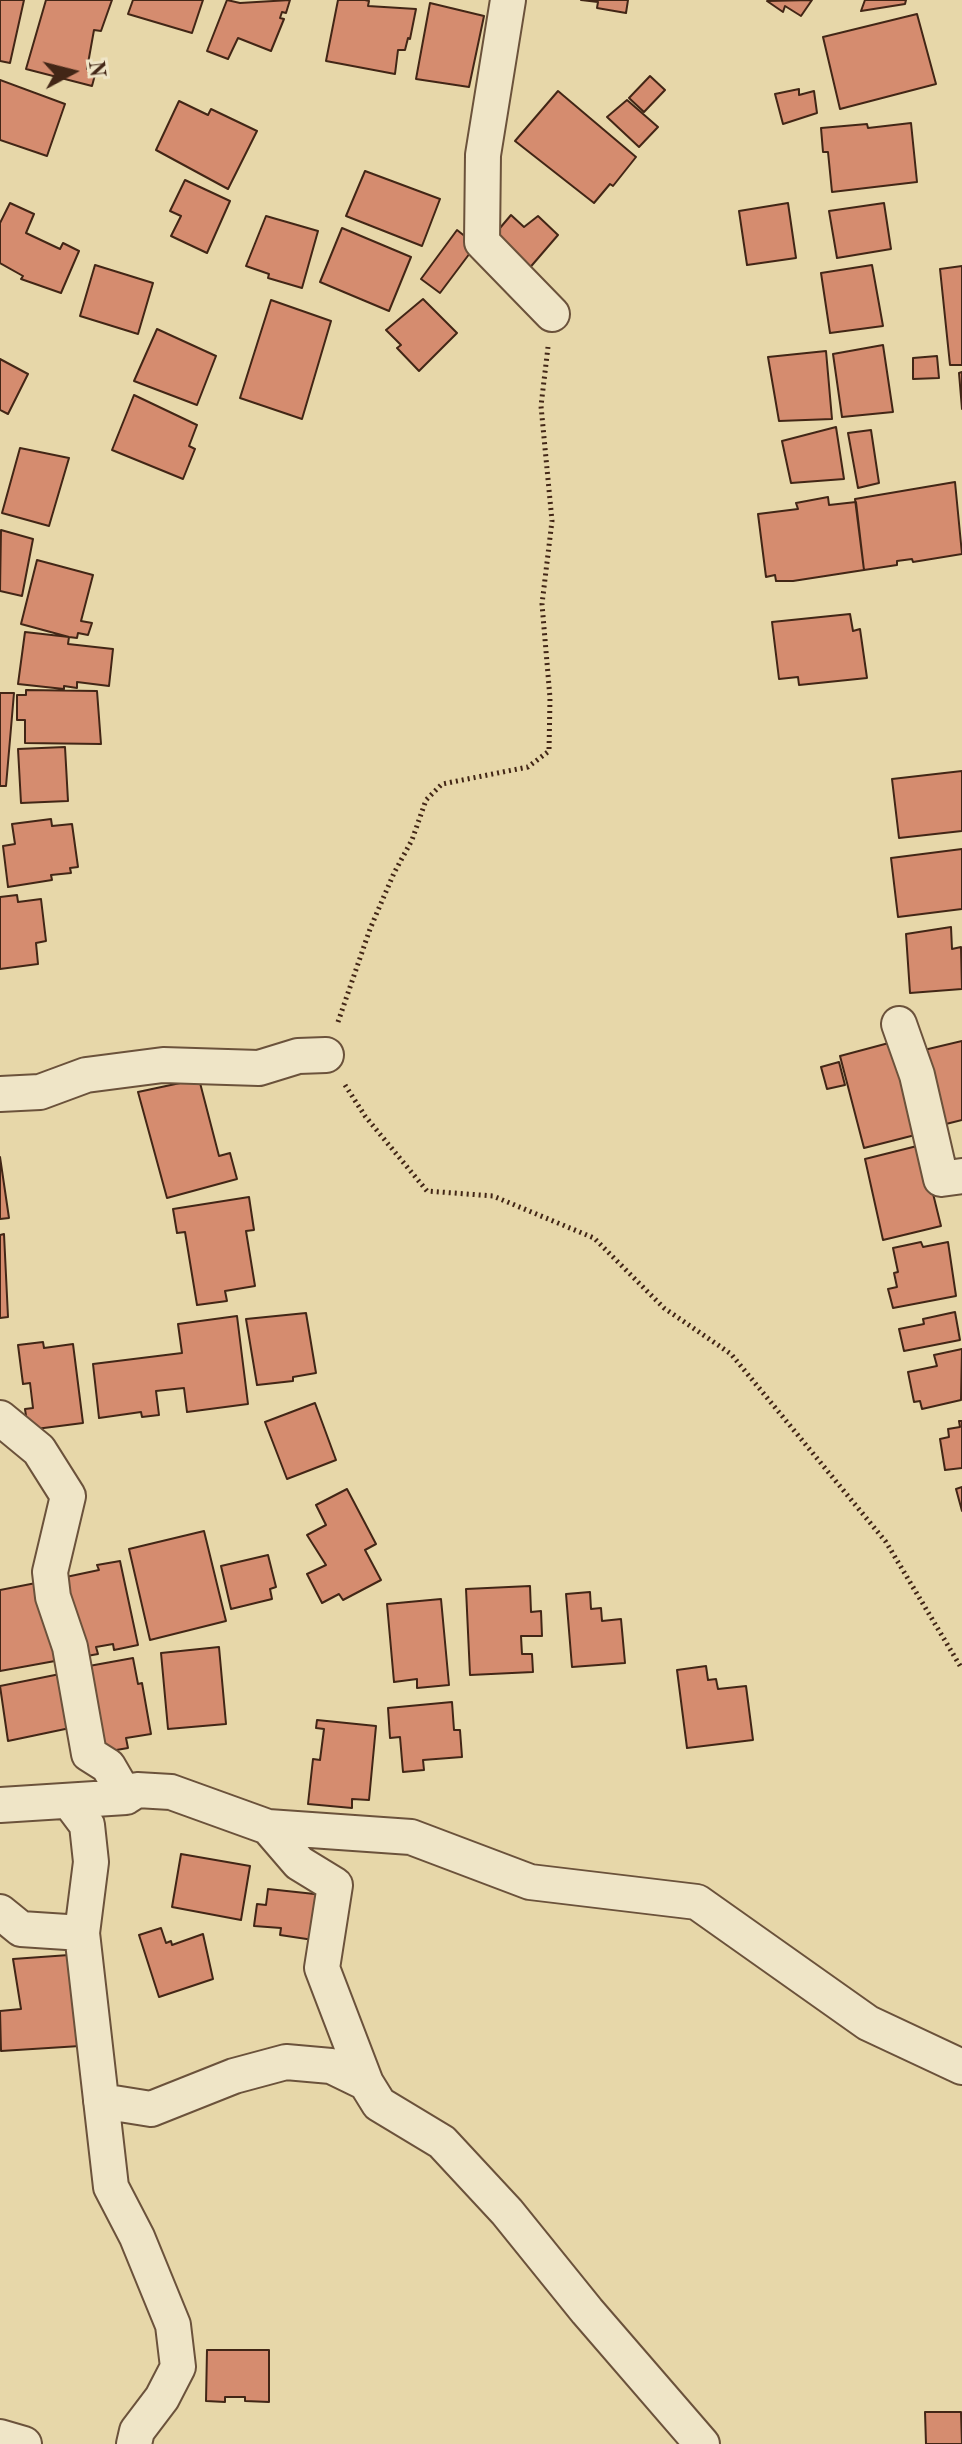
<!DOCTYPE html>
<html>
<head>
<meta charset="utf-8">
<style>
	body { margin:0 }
	#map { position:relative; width:962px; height:2444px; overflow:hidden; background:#e7d7a9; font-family:"Old Standard TT",serif }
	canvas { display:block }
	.north { position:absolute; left:32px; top:32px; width:80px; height:80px; -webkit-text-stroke:6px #efe5c7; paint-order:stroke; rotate:83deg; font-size:22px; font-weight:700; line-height:32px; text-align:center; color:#422616 }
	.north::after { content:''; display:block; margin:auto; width:28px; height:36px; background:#422616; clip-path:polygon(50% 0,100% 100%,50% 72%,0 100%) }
</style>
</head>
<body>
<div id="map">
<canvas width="962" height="2444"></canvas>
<div class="north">N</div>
</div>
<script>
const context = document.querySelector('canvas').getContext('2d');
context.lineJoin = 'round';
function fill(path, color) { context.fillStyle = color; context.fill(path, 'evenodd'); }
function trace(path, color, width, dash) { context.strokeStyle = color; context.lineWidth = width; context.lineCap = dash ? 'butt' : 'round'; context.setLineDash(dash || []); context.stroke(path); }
const building = new Path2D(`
	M0,0H24L10,63L0,61Z
	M46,0H112L101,31L94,30L87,69L96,71L92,86L26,69Z
	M133,0H203L192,33L128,14Z
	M227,0L240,3L290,0L286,13L282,12L280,18L284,19L271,51L238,38L228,59L207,51Z
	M338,0H365L369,1L368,6L416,9L410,39L408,38L405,50H398L395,74L326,61Z
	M581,0H628L626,13L597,8L598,2Z
	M812,0L801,16L785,6L783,12L767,1Z
	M865,0H906L905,4L861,11Z
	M430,3L484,16L469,87L416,79Z
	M917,14L936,84L840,109L823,37Z
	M650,76L665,90L644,112L629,98Z
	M0,80L65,104L47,156L0,140Z
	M799,89V95L814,91L817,113L783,124L775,94Z
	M558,91L636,157L613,186L610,184L594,203L515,141Z
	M627,100L658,127L639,147L607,117Z
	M179,101L208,115L211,109L257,131L228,189L156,150Z
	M911,123L917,182L832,192L828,152H823L821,128L867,124L868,128Z
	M365,171L440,199L422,246L346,216Z
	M185,180L230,201L207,253L171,236L181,216L170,211Z
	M10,203L34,214L26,233L60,249L63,243L79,251L61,293L21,279L23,276L0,263V223Z
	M788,203L796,258L747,265L739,211Z
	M884,203L891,249L837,258L829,211Z
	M511,215L524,227L538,216L558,235L527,271L489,241Z
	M266,216L318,231L302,288L268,278L269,274L246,266Z
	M342,228L411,257L389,311L320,282Z
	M457,230L476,245L440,293L421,279Z
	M95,265L153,283L138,334L80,316Z
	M872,265L883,326L830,333L821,273Z
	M962,266V365H950L940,269Z
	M423,299L457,333L419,371L397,348L401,345L386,330Z
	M271,300L331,321L302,419L240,398Z
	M157,329L216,356L197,405L134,381Z
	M883,345L893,412L842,417L833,354Z
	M826,351L832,419L779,421L768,357Z
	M937,356L939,378L913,379V358Z
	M0,359L28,374L8,414L0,410Z
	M962,372V409L959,373Z
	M134,395L197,425L189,446L195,449L183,479L112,450Z
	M836,427L844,479L791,483L782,441Z
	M871,430L879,483L858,488L848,433Z
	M20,448L69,458L49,526L2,513Z
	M955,482L962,554L913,562L912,559L897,561V565L864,570L855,499Z
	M828,497L829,505L856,502L864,570L793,581H776L775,575L766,577L758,514L798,509L796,503Z
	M1,530L33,539L22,596L0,591Z
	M37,560L93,575L81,621L92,623L88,635L78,633L77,638L69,637L21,624Z
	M850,614L853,631L860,629L867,678L799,685L798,677L779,679L772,622Z
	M25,632L69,637L68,644L113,649L109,686L77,682V688L64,686V689L18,684Z
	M26,690L97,691L101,744L25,743V720H17V695H26Z
	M0,693H14L6,786H0Z
	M65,747L68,801L21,803L18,749Z
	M962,771V831L899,838L892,779Z
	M51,819L52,826L72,824L78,867L70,868L71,873L51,875L52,880L8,887L3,846L15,844L12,824Z
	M962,849V909L898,917L891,858Z
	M17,895L18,902L41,899L46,941L36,943L38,964L0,969V897Z
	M951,927L952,949L961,947L962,989L910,993L906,934Z
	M900,1040L923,1133L864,1148L840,1056Z
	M962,1041V1120L942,1125L924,1050Z
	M839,1062L845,1085L827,1089L821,1067Z
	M199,1079L219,1156L230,1153L237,1179L167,1198L138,1092Z
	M921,1145L941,1226L883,1240L865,1159Z
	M0,1157L9,1218L0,1219Z
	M249,1197L254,1230L246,1231L255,1286L225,1291L227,1301L197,1305L185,1232L177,1233L173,1209Z
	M4,1234L8,1317L0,1318V1235Z
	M921,1242L923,1247L948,1242L956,1296L893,1308L888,1289L897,1287L894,1273L898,1272L893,1248Z
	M955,1312L960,1340L904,1351L899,1329L924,1324L923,1319Z
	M306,1313L316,1373L293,1377V1381L257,1385L246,1319Z
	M237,1316L248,1404L187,1412L184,1388L156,1391L159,1415L142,1417L141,1412L99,1418L93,1364L182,1353L178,1324Z
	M43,1342L44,1348L73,1344L83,1423L28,1430L25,1409L33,1408L30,1383L23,1384L18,1345Z
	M962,1349L961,1400L922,1409L920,1401L914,1402L908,1372L937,1366L934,1355Z
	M315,1403L336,1460L287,1479L265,1422Z
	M959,1421H962V1468L945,1470L940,1439L949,1437L948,1429L960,1427Z
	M962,1487V1511L956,1489Z
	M347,1489L376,1544L365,1550L381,1580L343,1600L339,1594L322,1603L307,1574L326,1565L307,1535L326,1525L316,1505Z
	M204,1531L226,1621L150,1640L129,1549Z
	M268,1555L276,1587L270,1589L272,1599L231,1609L221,1566Z
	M120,1561L138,1645L114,1650L113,1644L96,1647L98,1654L76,1658L66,1577L99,1570L97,1565Z
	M41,1582L55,1661L0,1671V1590Z
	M530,1586L531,1612L541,1611L542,1636H521L522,1654H532L533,1672L470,1675L466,1589Z
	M590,1592L591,1609L601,1608L602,1621L621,1619L625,1663L572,1667L566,1594Z
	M441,1599L449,1685L417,1688V1679L394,1682L387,1604Z
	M219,1647L226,1724L168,1729L161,1653Z
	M133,1658L138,1684L142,1683L151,1734L126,1738L128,1748L93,1754L78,1668Z
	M706,1666L708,1680L716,1679L718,1689L746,1686L753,1740L687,1748L677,1670Z
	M60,1674L70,1728L8,1741L0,1686Z
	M452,1702L454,1730H460L462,1757L423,1760L424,1770L403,1772L400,1737L390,1738L388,1708Z
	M317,1720L376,1726L369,1800L352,1799V1808L308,1804L313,1759L320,1760L324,1729L316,1728Z
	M181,1854L250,1866L241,1920L172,1907Z
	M268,1889L324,1895L320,1941L280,1935L281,1928L254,1926L257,1904L266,1905Z
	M161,1928L166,1943L171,1941L172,1945L203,1934L213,1979L159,1997L139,1935Z
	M69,1955L71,1990L76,1989L80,2046L1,2051L0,2011L21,2009L13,1959Z
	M207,2350H269V2402L245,2401V2397H225V2402L206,2401Z
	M925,2412H961L962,2444H926Z`);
const path = new Path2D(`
	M338,1022L370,929L394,873L412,840L426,800L442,784L528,767L549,751L550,698L542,604L552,521L541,406L548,347
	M345,1085L365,1116L427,1191L493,1196L594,1238L664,1308L731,1354L886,1542L962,1669`);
const street = new Path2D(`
	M508,0L483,155L482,242L552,314
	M899,1024L917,1075L941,1179L962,1176
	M0,1094L40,1092L86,1075L163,1065L259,1068L298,1056L326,1055
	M0,1418L39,1450L68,1496L50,1572L53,1597L70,1647L89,1754L108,1766L126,1797
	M69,1801L87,1825L91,1862L82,1933L111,2187L137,2237L173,2325L178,2367L162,2398L137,2431L134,2444
	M0,1805L126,1797L137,1790L171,1792L268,1827L411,1837L530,1882L697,1902L868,2023L962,2067
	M268,1827L299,1863L335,1885L322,1968L366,2083
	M0,1912L21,1929L82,1933
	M101,2101L151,2109L234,2076L286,2062L331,2066L366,2083L379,2104L442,2142L507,2212L587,2311L702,2444
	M0,2437L24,2444`);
fill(building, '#d58c6f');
trace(building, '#422616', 2);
trace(street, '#6b523b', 38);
trace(path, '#422616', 5, [2, 4]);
trace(street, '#efe5c7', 34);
</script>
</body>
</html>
